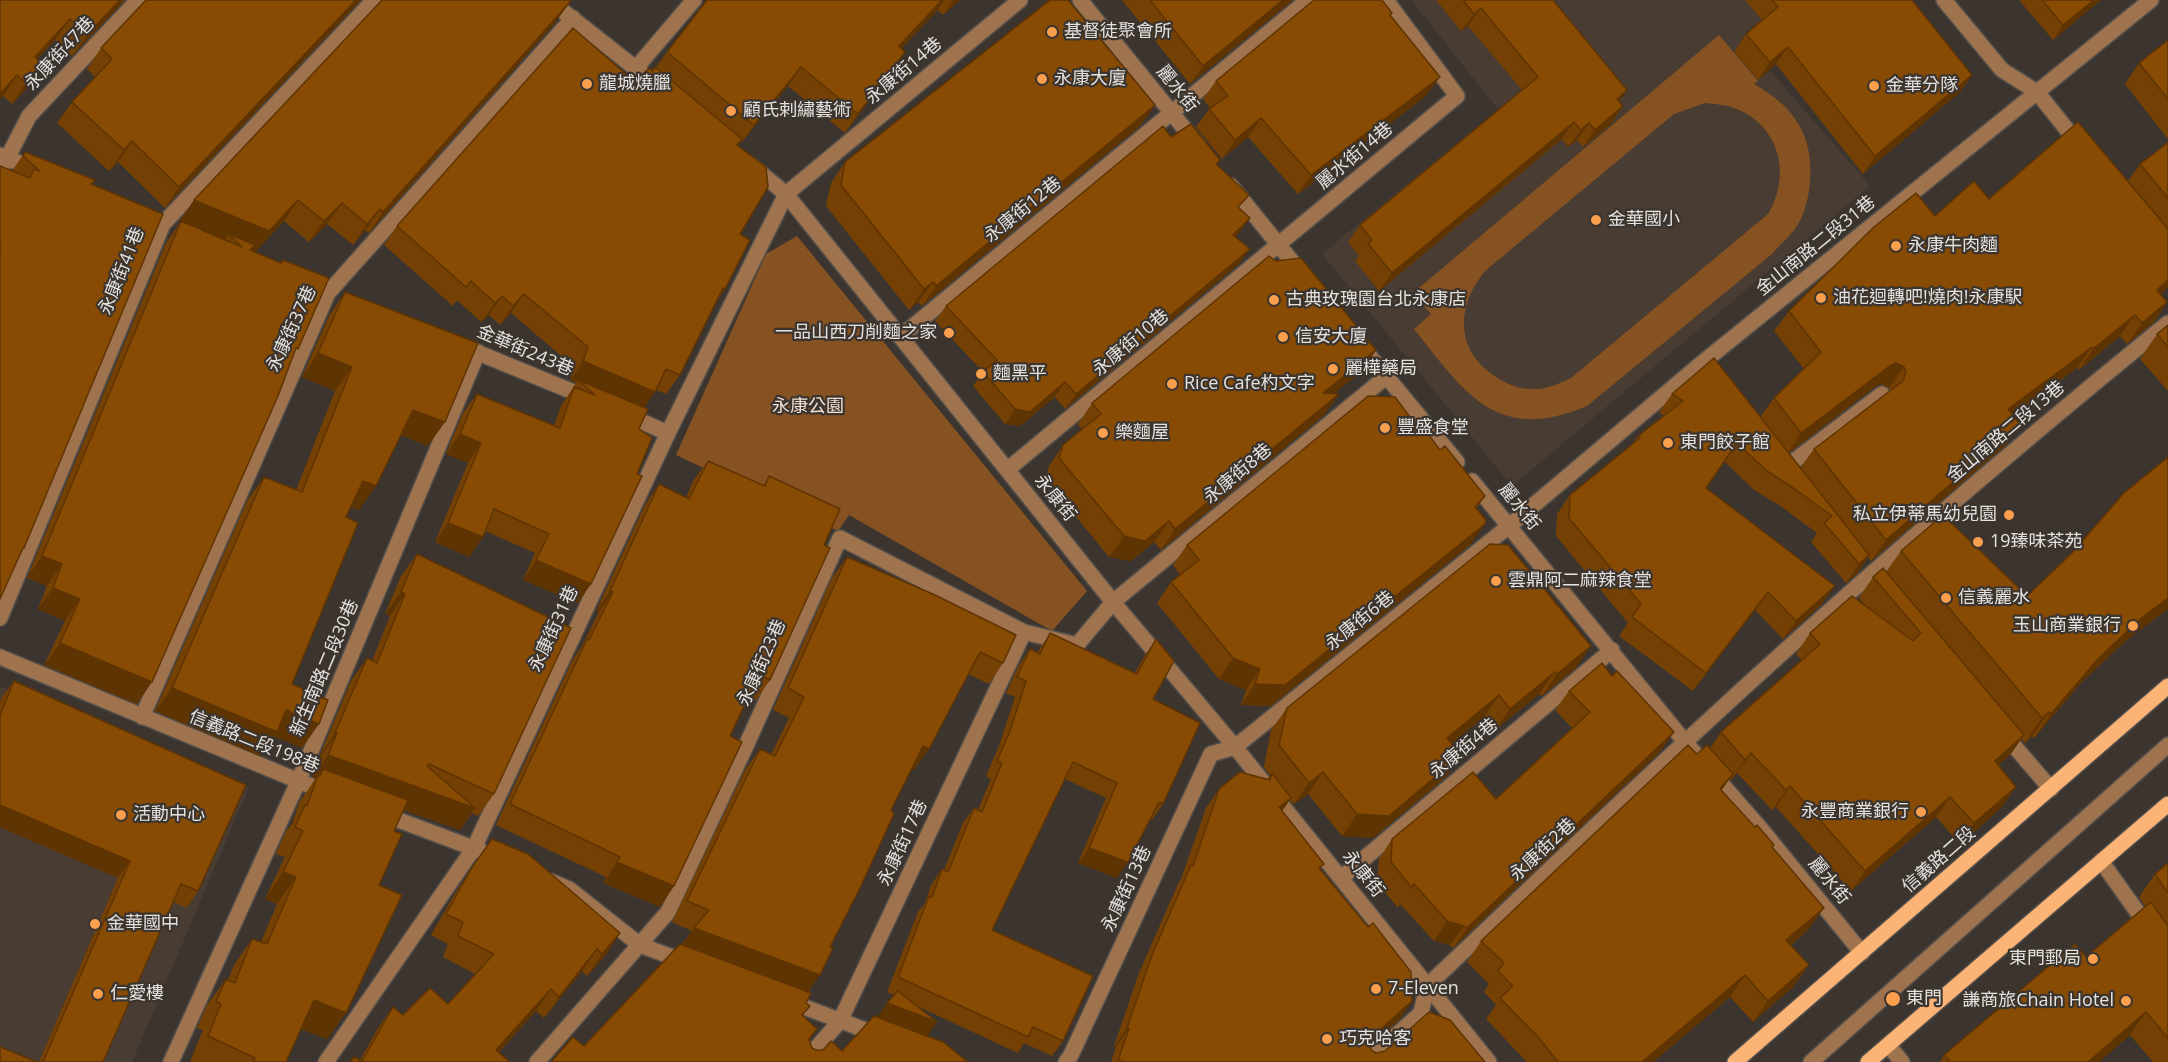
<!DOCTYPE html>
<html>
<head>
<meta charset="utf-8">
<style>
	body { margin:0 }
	canvas { display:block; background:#3b342f }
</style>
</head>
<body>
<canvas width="2168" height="1062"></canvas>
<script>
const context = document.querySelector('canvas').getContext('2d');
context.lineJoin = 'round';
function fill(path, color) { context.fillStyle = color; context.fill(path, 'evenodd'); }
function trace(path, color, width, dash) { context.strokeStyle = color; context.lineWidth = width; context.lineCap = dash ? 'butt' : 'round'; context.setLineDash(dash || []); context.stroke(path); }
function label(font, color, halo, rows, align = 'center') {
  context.font = font + ' "Open Sans","Noto Sans TC",sans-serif'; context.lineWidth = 4.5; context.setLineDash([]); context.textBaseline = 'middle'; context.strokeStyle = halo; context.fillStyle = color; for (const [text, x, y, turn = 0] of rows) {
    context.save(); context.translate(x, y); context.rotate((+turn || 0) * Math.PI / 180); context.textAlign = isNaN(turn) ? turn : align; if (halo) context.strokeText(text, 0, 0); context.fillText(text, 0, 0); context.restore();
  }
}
const built = new Path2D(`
	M1411,0H1794L1734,52L1758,80L1770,70L1870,186L1512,486L1322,254L1498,109Z
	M0,686L249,787L132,1062H0Z`);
const green = new Path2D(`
	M1719,35L1758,81L1754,84C1794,106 1814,136 1810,182C1809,196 1805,213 1797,226C1790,236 1780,245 1772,254L1587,406C1496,444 1466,394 1414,329L1431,314L1413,293ZM1705,103C1716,104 1727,105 1737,109C1781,127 1791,177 1768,214L1571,378C1558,384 1546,390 1532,389C1517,389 1505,383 1493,375C1454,348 1457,305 1485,271L1674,114Z
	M797,236L1087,591L1052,631L849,515L838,531L676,455L766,254Z`);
const minor = new Path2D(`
	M549,0L658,86
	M1080,0L1197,144
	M1944,0L2002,70L2037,92L2080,146
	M636,68L694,0
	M0,155L36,170
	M752,166L786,194L1113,602L1235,747L1489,1062
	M0,172L29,116L138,0
	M1231,186L1303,275
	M900,337L1308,0
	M1358,342L1457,462
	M469,349L588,398
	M624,414L668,433
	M1785,468L1882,394
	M1007,470L1457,96L1386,0
	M1472,481L1685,742L1761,829L1862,953
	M0,618L163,224L374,0
	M0,657L330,794
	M142,717L328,293L573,18
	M2003,733L2051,789
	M380,813L481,851
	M2101,861L2168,955
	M1341,878L1612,650
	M550,881L569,889L640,945L688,963
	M791,1002L881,1036
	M1888,1045L1902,1062
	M171,1062L298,782L478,352
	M326,1062L474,848L668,433L786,194L1020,0
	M537,1062L668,912L745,748L840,538L1024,632L1077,645L1113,602L1387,376
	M804,1062L840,1021L1024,632
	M1066,1062L1071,1055L1211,754L1235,747L1509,526L1702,363L2151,0
	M1366,1062L1421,1013L1427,986C1513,905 1598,822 1685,742C1841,597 2002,458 2168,323
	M1811,1062L2168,745`);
const major = new Path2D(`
	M1735,1062L2168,686
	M1868,1062L2168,804`);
const wall = new Path2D(`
	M0,0H125L72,56L55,40L37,59L44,65L29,86L12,104L3,96Z
	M146,0H361L165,208L118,162L109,171L57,123L72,102L95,77L87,69L101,48Z
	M707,0H960L943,15L938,10L901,48L892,70L845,133L788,86L741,143L739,142L737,145L740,234L725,289L715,303L680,375L666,394L656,390L644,408L639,429L578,603L523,580L535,553L485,531L469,557L435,542L468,463L446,454L463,413L477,394L554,426L561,406L576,383L570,380L574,367L511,313L500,325L489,315L481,322L457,300L453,306L384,245L397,226L635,82L652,71L656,67L667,52Z
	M1122,0H1293L1190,84Z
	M1436,0H1553L1623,106L1611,124L1583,147L1577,140L1568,147L1562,139L1379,291L1355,261L1359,256L1348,242L1360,225L1522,90L1468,26L1461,31Z
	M1745,0H1912L1972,75L1960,92L1863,174L1776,64L1758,80L1734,52L1746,34L1763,21Z
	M2019,0H2101L2053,40Z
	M1390,16L1427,95L1298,194L1248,137L1222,159L1196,127L1210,108L1203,99L1216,81Z
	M555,23L369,233L365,230L353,245L327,224L309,242L284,221L255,252L251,251L292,358L137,704L44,665L65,621L38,609L47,586L27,578L166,243L181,221L225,239L180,220Z
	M2168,40V139L2125,84L2139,63Z
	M1155,105L1140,126L922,306L918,302L909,310L826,206L831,183L845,162Z
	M1171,137L1220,160L1217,165L1239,208L1250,218L1239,233L1235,237L1239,264L1065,409L1055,397L1020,426L1005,424L973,386L983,372L935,321L946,306Z
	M2168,142V287L2161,294L2167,302L2153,323L2127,344L2120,336L2079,370L2077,368L2013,415L2006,445L1871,561L1868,557L1857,574L1846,583L1811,542L1817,533L1779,505L1754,490L1724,461L1706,488L1822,604L1783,639L1755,610L1693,691L1619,636L1628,623L1556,536L1557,514L1570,495L1632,444L1638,436L1664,416L1659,412L1672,394L1760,417L1774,398L1804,369L1774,331L1789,311L1935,216L1989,199L2128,181L2140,164L2156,152ZM1881,384L1889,388L1890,390L1814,449L1800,468L1789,453L1876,386Z
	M25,152L95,180L92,184L19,557L12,171Z
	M345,292L428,446L401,435L359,510L351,507L346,517L292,684L302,748L274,736L260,756L155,711L247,501L264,477L296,490L335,391L302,377L329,316Z
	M2168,325V391L2140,359L2157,334Z
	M1376,350L1362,371L1333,394L1324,415L1161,550L1154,542L1131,561L1109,557L1045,479L1049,466L1063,445L1082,430L1078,424L1092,403Z
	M1416,425L1485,496L1476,509L1471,544L1271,706L1241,705L1246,690L1219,679L1157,603L1171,582L1180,575L1173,565L1187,545Z
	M708,461L763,486L769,476L824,545L770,680L756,700L748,696L730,736L674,886L660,907L603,883L606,877L496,825L573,659L581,648L599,612L596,611L645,505L659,484L686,498L693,481Z
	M1901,551L2027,596L2122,644L2080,684L2034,738L2032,736L2025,743L2021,739L2010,755L1998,765L2002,807L1960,844L1936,817L1851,891L1776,807L1772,810L1737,773L1731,780L1730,778L1721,791L1773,847L1809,929L1791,945L1794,986L1753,1022L1730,997L1653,1062H1527L1486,1019L1496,1005L1484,992L1489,984L1467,962L1481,941L1697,754L1710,748L1721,732L1802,660L1796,654L1810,633L1866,606L1859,598L1873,577L1886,572Z
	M417,554L494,794L478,816L472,813L460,830L403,810L394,831L346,1013L327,1039L301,1029L286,1062H190L203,1030L197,1028L207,1005L226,979L228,980L234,965L252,939L261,942L277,904L265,899L285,857L276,854L286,831L292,824L300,801L316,778L312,777L321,756L320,755L351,681L367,658L372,661L390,616L385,614L401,576Z
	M847,557L1003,663L989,684L968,674L914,770L912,769L891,810L830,947L809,992L803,1017L812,1048L816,1050L842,1051L877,1017L894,995L887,992L918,912L925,903L931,885L942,869L944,870L963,823L974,808L978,810L991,779L986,776L999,746L1015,697L1006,693L1019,665L1030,649L1037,653L1050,633L1135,673L1145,655L1156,639L1153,699L1163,804L1152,820L1150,819L1117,878L1078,863L1106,798L1065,779L992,930L1063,1041L1052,1056L1024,1043L1018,1053L917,1006L928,1036L968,1062L584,1046L682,944L692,931L672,922L745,770L760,749L771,755L789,718L773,710L832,578Z
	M1576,668L1542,696L1539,694L1495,730L1484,717L1452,743L1446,777L1373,838L1342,836L1308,794L1294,804L1290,800L1282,811L1324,864L1320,869L1412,1001L1399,1020L1370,1045L1371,1050L1376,1053L1485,1062H1111L1116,1047L1114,1046L1139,973L1178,884L1181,879L1206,808L1219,789L1267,780L1270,775L1264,767L1271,730L1287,708Z
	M14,681L198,891L187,908L173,902L103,1062H39L118,878L0,827V702L2,697Z
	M1569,691L1660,752L1453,948L1450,945L1434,941L1400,904L1398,908L1377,882L1379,859L1392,839L1496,799L1572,728L1555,710Z
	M492,839L606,955L587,976L582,971L544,1018L536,1011L499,1052L350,1062L360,1060L378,1028L393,1007L403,1015L448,1004L475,974L443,957L448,944L431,935L457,890Z
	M2168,863V1062H2153L2130,1035L2099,1062H1940L1944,1055L2086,957L2145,906L2139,897L2155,874Z`);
const shadedWall = new Path2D(`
	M120,0H125L72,56L87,35Z
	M356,0H361L165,208L179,187Z
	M942,0H944L938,10L886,65L899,46Z
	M954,0H960L943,15Z
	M1283,0H1293L1190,84L1203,66Z
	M2094,0H2101L2053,40L2063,25Z
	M570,2L555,23L369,233L383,212Z
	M1481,8L1468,26L1461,31L1474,14Z
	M70,19L55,40L20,77L35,57Z
	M1788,47L1776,64L1758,80L1770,62Z
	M905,52L892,70L845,133L858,114Z
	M44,65L29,86L12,104L26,83Z
	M801,67L788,86L741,143L754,125Z
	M17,75L3,96L0,99V94Z
	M1972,75L1960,92L1863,174L1875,156Z
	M1440,77L1427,95L1298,194L1311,175Z
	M1627,90L1615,108L1617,99Z
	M1155,105L1140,126L922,306L936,286Z
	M1623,106L1611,124L1583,147L1595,130Z
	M1261,118L1248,137L1222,159L1235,140Z
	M1574,122L1562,139L1379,291L1392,273Z
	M1589,123L1577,140L1568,147L1581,130Z
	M132,141L118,162L109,171L124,150Z
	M194,200H298L284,221L255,252L252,250L240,267L241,246L229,234L225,239L180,220Z
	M342,203L327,224L309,242L324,221Z
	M380,209L365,230L353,245L367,224Z
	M1250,218L1239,233L1222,250L1233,235Z
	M1250,249L1239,264L1065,409L1076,394Z
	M2168,280V287L2142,311L2157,290Z
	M933,282L918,302L909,310L924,289Z
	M524,294L511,313L500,325L513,306Z
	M502,296L489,315L481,322L495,303Z
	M2167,302L2153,323L2127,344L2142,323Z
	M2135,315L2120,336L2079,370L2093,349Z
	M2092,347L2077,368L1994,430L2008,409Z
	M1376,350L1362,371L1308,414L1323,393Z
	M318,353L352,367L335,391L302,377Z
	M583,361L655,392L642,411L578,380L576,383L570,380Z
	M1896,363L1904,367L1889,388L1881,384L1876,386L1787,454L1801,433L1891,365Z
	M1065,382L1055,397L1020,426L1005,424L1015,409Z
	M1339,394L1324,415L1161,550L1175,529Z
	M413,410L445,422L428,446L397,434Z
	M2020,424L2006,445L1871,561L1886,540Z
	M460,434L481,443L468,463L446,454Z
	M363,481L376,486L359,510L346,505Z
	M1169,521L1154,542L1131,561L1109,557L1124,536Z
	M448,523L483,537L469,557L435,542Z
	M1485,524L1471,544L1271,706L1241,705L1255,684Z
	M1869,555L1857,574L1846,583L1859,564Z
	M42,556L62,564L47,586L27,578Z
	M536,560L591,584L578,603L523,580Z
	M1835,586L1822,604L1783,639L1796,621Z
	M53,588L80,599L65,621L38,609Z
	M610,591L613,592L599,612L596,611Z
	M401,592L405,594L390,616L385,614Z
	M1768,592L1755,610L1693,691L1706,673Z
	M2168,598V609L2122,644L2080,684L2034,738L2051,714L2097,660L2139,620Z
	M60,643L152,682L137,704L44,665Z
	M1591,646L1576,668L1542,696L1557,674Z
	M1233,658L1260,669L1246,690L1219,679Z
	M1555,672L1539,694L1495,730L1510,709Z
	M172,688L286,710L319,724L302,748L274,736L260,756L155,711Z
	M1499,695L1484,717L1432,760L1447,738Z
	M2049,712L2032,736L2025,743L2042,718Z
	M1674,732L1660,752L1453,948L1467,928Z
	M335,733H337L321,756L320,755Z
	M2024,735L2010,755L1980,781L1995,761Z
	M923,746L929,749L914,770L908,767Z
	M1751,753L1737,773L1731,780L1745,760Z
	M328,755L475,808L460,830L318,779L323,769L316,778L312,777Z
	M1461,755L1446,777L1373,838L1342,836L1357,814Z
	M1323,772L1308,794L1294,804L1309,783Z
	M1733,774L1718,795L1720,789Z
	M1790,786L1776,807L1772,810L1786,790Z
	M2016,787L2002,807L1960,844L1974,823Z
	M1950,797L1936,817L1851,891L1865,871Z
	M1291,798L1278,816L1279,807Z
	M0,805L130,861L118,878L0,827Z
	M1089,848L1128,862L1117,878L1078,863Z
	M617,862L674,886L660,907L603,883Z
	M283,872L296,877L277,904L265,899Z
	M1824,908L1809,929L1772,961L1786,940Z
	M1447,921L1464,926L1450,945L1434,941Z
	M694,928L820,975L805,996L679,949Z
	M620,933L606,955L587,976L602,954Z
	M597,949L582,971L544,1018L559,997Z
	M1809,965L1794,986L1753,1022L1768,1001Z
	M1745,975L1730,997L1653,1062H1642Z
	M551,989L536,1011L489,1062L496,1050Z
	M314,1000L346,1013L327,1039L295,1027Z
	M1412,1001L1399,1020L1359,1055L1372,1037Z
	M887,1003L937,1022L924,1041L874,1022Z
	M2146,1012L2130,1035L2099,1062H2088Z
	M1127,1028L1129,1029L1116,1047L1114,1046Z`);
const building = new Path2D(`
	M0,0H120L87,35L70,19L35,57L44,65L26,83L17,75L0,94Z
	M146,0H356L179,187L132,141L124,150L72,102L112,59L101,48Z
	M382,0H570V2L383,212L380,209L367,224L342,203L324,221L298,200L269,231L194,200Z
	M707,0H942L899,46L905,52L858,114L801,67L754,125L667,52Z
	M1050,0H1068L1155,105L936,286L933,282L924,289L841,185L845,162Z
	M1150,0H1283L1203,66Z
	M1314,0H1382L1392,13L1390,15L1440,77L1311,175L1261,118L1235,140L1209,109L1228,96L1216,81Z
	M1463,0H1553L1627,90L1617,99L1623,106L1595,130L1589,123L1581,130L1574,122L1392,273L1368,244L1372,240L1360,225L1538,77L1481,8L1474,14Z
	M1772,0H1912L1972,75L1875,156L1788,47L1770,62L1746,34L1778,7Z
	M2042,0H2094L2063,25Z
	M573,28L635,82L649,68L652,71L655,67L742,139L737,145L766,167L768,187L740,234L750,240L725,289L723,288L680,375L666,369L655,392L583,361L588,347L524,294L513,306L502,296L495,303L471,281L466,287L397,226Z
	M2168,40V99L2139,63Z
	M2078,122L2168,229V280L2157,290L2167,302L2142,323L2135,315L2093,349L2092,347L2008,409L2020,424L1886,540L1814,449L1903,381L1906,372L1904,367L1896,363L1891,365L1801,433L1774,398L1821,352L1789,311L1874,227L1916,193L1935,216L1974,181L1989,199Z
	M1191,124L1220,160L1216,164L1249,195L1238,207L1250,218L1233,235L1250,249L1076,394L1065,382L1030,412L1015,409L983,372L997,360L946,306L1163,126L1171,137Z
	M2168,142V198L2140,164L2156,152Z
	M25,152L95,180L91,184L163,214L24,548H23L0,599V250L1,248H0V166L30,178L34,169L40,171L23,156Z
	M181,221L242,247L229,234L255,245L250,250L281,263L283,260L329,278L298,349L296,348L278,396L152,682L60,643L80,599L53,588L62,564L42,556Z
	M1269,256L1276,261L1301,258L1376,350L1323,393L1339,394L1175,529L1169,521L1145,541L1124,536L1059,458L1063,445L1101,414L1092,403Z
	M345,292L478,343L445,422L413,410L376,486L363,481L346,517L358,523L292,684L328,700L319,724L286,710L277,732L172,688L264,477L302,492L352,367L318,353Z
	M2168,325V347L2157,334Z
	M1714,358L1869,555L1859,564L1824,523L1832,516L1792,487L1767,471L1737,443L1706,488L1835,586L1796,621L1768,592L1706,673L1632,617L1641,604L1569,518L1570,495L1640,438L1638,436L1683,401L1672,394Z
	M578,380L648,409L639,429L652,438L637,474L642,476L591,584L536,560L549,534L494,509L483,537L448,523L481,443L460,434L477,394L560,428L574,387L595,395Z
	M1368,396L1395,397L1416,425L1419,422L1440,450L1445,446L1485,496L1475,507L1486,520L1485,524L1285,685L1255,684L1260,669L1233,658L1171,582L1199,560L1187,545Z
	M2168,457V598L2139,620L2097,660L2051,714L2049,712L2042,718L1901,551L1943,515L2027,596L2071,554L2124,493Z
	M708,461L765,486L769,476L840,509L824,545L830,548L829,550L770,680L759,674L730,736L742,742L674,886L617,862L620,857L510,804L587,639L589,640L613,592L610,591L659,484L689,499Z
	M1490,544L1508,545L1591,646L1557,674L1555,672L1510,709L1499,695L1447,738L1461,755L1389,816L1357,814L1323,772L1309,783L1279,745L1287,708Z
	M417,554L571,628L494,794L429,764L427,766L475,808L328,755L337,733H335L367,658L377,663L405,594L401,592Z
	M847,557L935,595L1016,635L1003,663L980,652L929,749L923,746L891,810L894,814L860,888L830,947L833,948L820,975L694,928L709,910L687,901L760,749L775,756L804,697L788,688Z
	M1883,568L2024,735L1995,761L2016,787L1974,823L1950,797L1865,871L1790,786L1786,790L1751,753L1745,760L1721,732L1820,644L1810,633L1852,596L1913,641L1921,633L1873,577Z
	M1050,633L1137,674L1156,639L1174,661L1153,699L1200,723L1163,804L1159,802L1128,862L1089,848L1117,783L1073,762L992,930L1093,976L1063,1041L1033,1027L1028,1037L898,977L929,896L932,897L942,869L948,872L974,808L982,812L1002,763L997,761L1010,731L1026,681L1017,677L1030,649L1040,654Z
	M1602,663L1612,676L1617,671L1674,732L1467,928L1464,926L1447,921L1414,884L1412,888L1391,862L1392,839L1473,772L1496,799L1590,712L1569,691Z
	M14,681L246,785L198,891L181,884L103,1062H43L130,861L0,805V715Z
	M1688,745L1697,754L1707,745L1733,774L1720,789L1755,827L1757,825L1774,845L1772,847L1824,908L1786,940L1809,965L1768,1001L1745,975L1642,1062H1558L1539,1038L1500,998L1513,986L1498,971L1504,963L1481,941Z
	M323,769L408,800L394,831L402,834L379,885L402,895L346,1013L314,1000L286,1062H253L255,1058L208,1036L221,1004L216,1001L226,979L235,983L252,939L267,944L296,877L283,872L303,831L295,827L305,805L307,806L318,775L320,776Z
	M1240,772L1270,780L1272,773L1291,798L1279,807L1324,864L1319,868L1368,927L1373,923L1411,972L1412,1001L1372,1037L1370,1041L1371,1050L1376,1053L1385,1051L1429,1012L1450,1020L1485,1062H1124L1118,1060L1129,1029L1127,1028L1152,955L1191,865L1193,866L1219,789Z
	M492,839L528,854L620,933L602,954L597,949L559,997L551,989L496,1050L510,1062H350L354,1057L362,1061L393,1007L403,1015L430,988L448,1004L494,954L458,936L463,922L446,914L471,869Z
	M2168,863V893L2155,874Z
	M2151,902L2168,926V1038L2146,1012L2088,1062H1947L1949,1060L1944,1055L2075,944L2086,957Z
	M680,944L811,993L806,1003L810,1006L802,1015L817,1029L809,1039L812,1048L816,1050H823L831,1041L842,1051L874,1016L943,1042L968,1062H551L573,1037L584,1046Z
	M898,991L937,1022L887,1003Z
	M0,1047L37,1062H0Z`);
const markers = [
	[1052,32,6,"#f99f4d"],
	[1042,79,6,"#f99f4d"],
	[587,84,6,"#f99f4d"],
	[1874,86,6,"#f99f4d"],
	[731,111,6,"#f99f4d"],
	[1596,220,6,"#f99f4d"],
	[1896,246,6,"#f99f4d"],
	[1821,298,6,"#f99f4d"],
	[1274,300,6,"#f99f4d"],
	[949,333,6,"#f99f4d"],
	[1283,337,6,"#f99f4d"],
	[1333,369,6,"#f99f4d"],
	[981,374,6,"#f99f4d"],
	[1172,384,6,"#f99f4d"],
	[1385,428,6,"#f99f4d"],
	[1103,433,6,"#f99f4d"],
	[1668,443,6,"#f99f4d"],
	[2009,515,6,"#f99f4d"],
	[1978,542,6,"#f99f4d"],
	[1496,581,6,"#f99f4d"],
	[1946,598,6,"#f99f4d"],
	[2133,626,6,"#f99f4d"],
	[1921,812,6,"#f99f4d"],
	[121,815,6,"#f99f4d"],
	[95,924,6,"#f99f4d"],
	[2093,959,6,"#f99f4d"],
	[1376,989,6,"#f99f4d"],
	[98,994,6,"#f99f4d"],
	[1893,999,8,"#f99f4d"],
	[2126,1001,6,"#f99f4d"],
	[1327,1039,6,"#f99f4d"]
];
const poiNames = [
	["基督徒聚會所",1064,32],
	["永康大廈",1054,79],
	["龍城燒臘",599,84],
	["金華分隊",1886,86],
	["顧氏剌繡藝術",743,111],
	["金華國小",1608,220],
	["永康牛肉麵",1908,246],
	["油花迴轉吧!燒肉!永康駅",1833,298],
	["古典玫瑰園台北永康店",1286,300],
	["一品山西刀削麵之家",937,333,"right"],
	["信安大廈",1295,337],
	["麗樺藥局",1345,369],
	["麵黑平",993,374],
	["Rice Cafe杓文字",1184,384],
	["豐盛食堂",1397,428],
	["樂麵屋",1115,433],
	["東門餃子館",1680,443],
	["私立伊蒂馬幼兒園",1997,515,"right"],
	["19臻味茶苑",1990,542],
	["雲鼎阿二麻辣食堂",1508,581],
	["信義麗水",1958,598],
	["玉山商業銀行",2121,626,"right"],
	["永豐商業銀行",1909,812,"right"],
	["活動中心",133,815],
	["金華國中",107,924],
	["東門郵局",2081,959,"right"],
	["7-Eleven",1388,989],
	["仁愛樓",110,994],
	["東門",1906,999],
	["謙商旅Chain Hotel",2114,1001,"right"],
	["巧克哈客",1339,1039]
];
const streetNames = [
	["永康街47巷",60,54,-47],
	["永康街14巷",904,71,-40],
	["麗水街",1177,89,51],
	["麗水街14巷",1355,156,-40],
	["永康街12巷",1023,210,-39],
	["金山南路二段31巷",1816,246,-39],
	["永康街41巷",122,271,-68],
	["永康街37巷",292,329,-65],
	["永康街10巷",1131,343,-40],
	["金華街243巷",525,351,23],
	["金山南路二段13巷",2006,432,-40],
	["永康街8巷",1238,474,-40],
	["永康街",1055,498,51],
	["麗水街",1519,507,51],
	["永康街6巷",1360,621,-39],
	["永康街31巷",554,629,-65],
	["永康街23巷",762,663,-66],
	["新生南路二段30巷",325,668,-67],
	["信義路二段198巷",254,742,22],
	["永康街4巷",1464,749,-40],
	["永康街17巷",903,843,-65],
	["永康街2巷",1543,850,-43],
	["信義路二段",1939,860,-41],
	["永康街",1363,874,51],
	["麗水街",1829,881,51],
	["永康街13巷",1127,889,-65]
];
const parkNames = [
	["永康公園",808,407]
];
fill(built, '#483c33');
fill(green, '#875221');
trace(minor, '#56504b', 18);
trace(major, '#56504b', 18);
trace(minor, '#9f734e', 15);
trace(major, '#fcb376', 15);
fill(wall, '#754003');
fill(shadedWall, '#5f3403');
fill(building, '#884b04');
trace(building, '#5f3403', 1.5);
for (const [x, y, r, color] of markers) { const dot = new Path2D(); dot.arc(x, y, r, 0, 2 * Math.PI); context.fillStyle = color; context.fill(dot); trace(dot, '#3b342f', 2); }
label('18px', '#e5e1dd', '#3b342f', poiNames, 'left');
label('18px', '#e5e1dd', '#3b342f', streetNames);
label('18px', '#f2e0d2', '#3b342f', parkNames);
</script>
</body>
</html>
